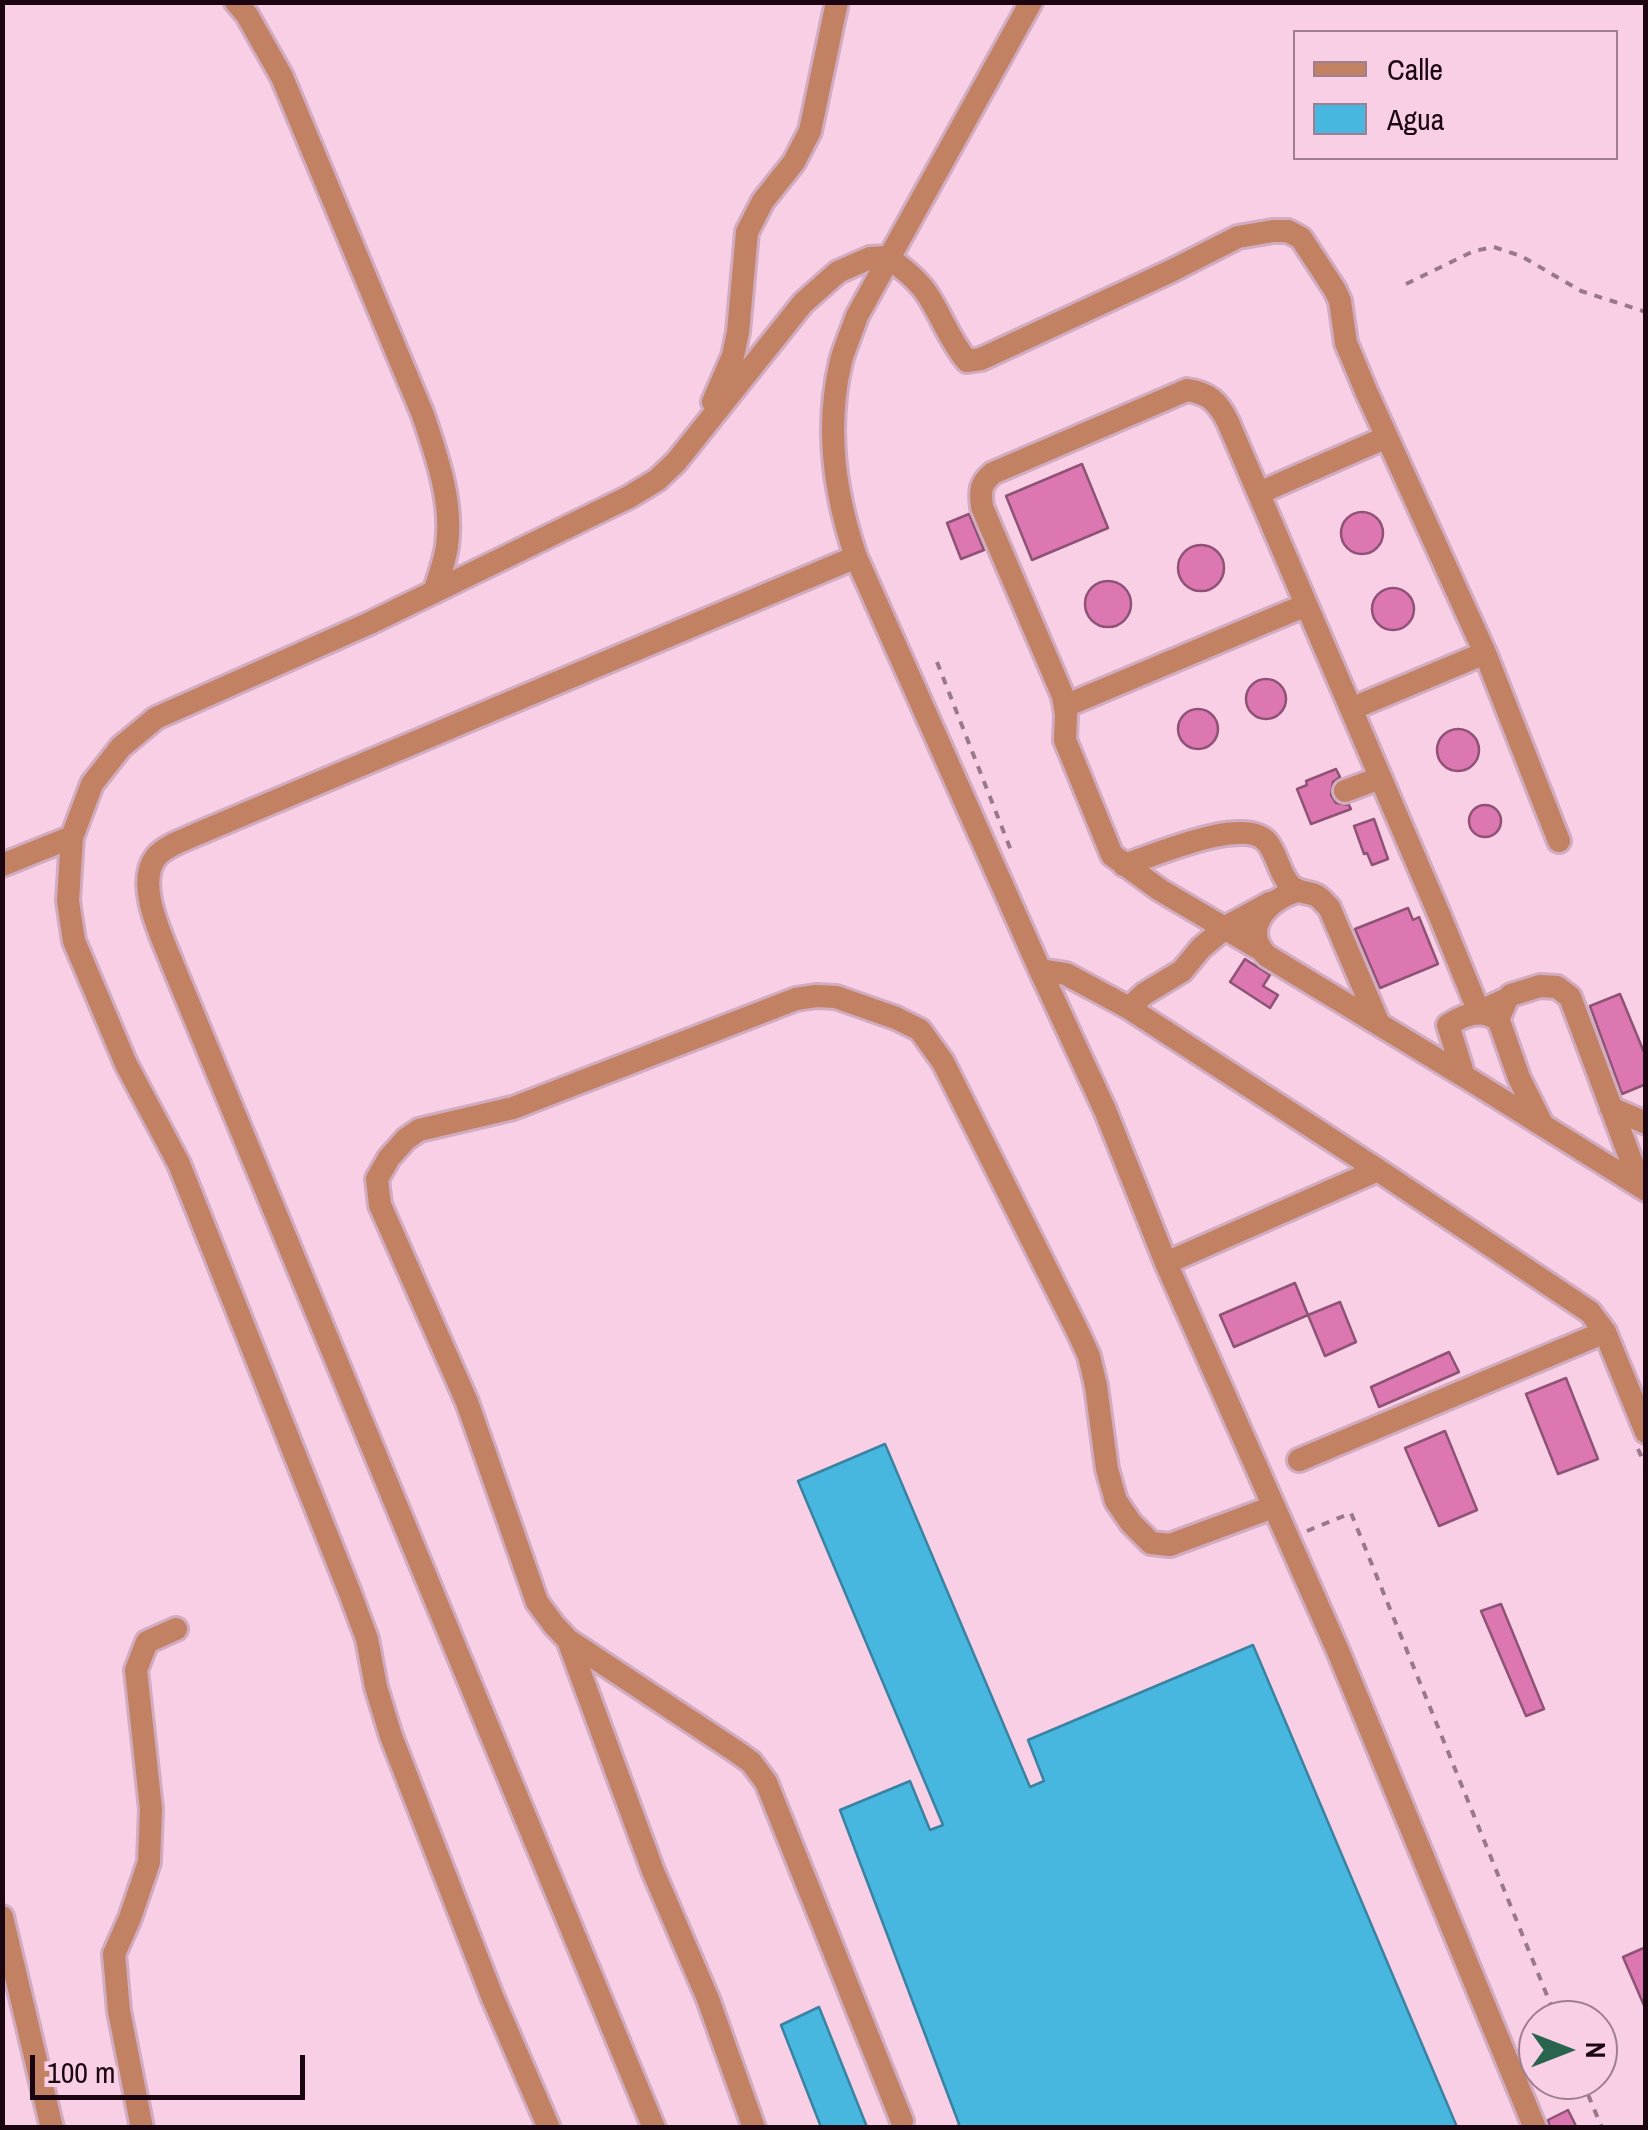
<!DOCTYPE html>
<html>
<head>
<meta charset="utf-8">
<style>
	body { margin:0 }
	#map { position:relative; width:1648px; height:2130px; overflow:hidden; background:#f9cfe5; font-family:"Archivo Narrow",sans-serif }
	canvas { display:block }
	.frame { position:absolute; inset:0; border:5px solid #1a0511; pointer-events:none }
	.legend { position:absolute; left:1293px; top:30px; width:325px; height:130px; box-sizing:border-box; background:#f9cfe5; border:2px solid #a07e90; margin:0; padding:12px 18px; list-style:none; font-size:30px; color:#1a0511 }
	.legend li { display:flex; align-items:center; gap:20px; height:50px }
	.legend b { width:50px; border:2px solid #a07e90 }
	.north { position:absolute; left:1518px; top:2000px; width:100px; height:100px; box-sizing:border-box; background:#f9cfe5; border:2px solid #a07e90; border-radius:50%; rotate:90deg; font-size:28px; font-weight:700; line-height:40px; text-align:center; color:#1a0511 }
	.north::after { content:''; display:block; margin:auto; width:35px; height:45px; background:#29644e; clip-path:polygon(50% 0,100% 100%,50% 72%,0 100%) }
	.scale { position:absolute; left:30px; top:2055px; width:275px; height:45px; box-sizing:border-box; border:5px solid #1a0511; border-top:0; padding-left:12px; font-size:30px; line-height:35px; white-space:nowrap; color:#1a0511; -webkit-text-stroke:8px #f9cfe5; paint-order:stroke }
</style>
</head>
<body>
<div id="map">
<canvas width="1648" height="2130"></canvas>
<div class="frame"></div>
<ul class="legend">
<li><b style="height:12px;background:#c28163"></b>Calle</li>
<li><b style="height:28px;background:#47b7df"></b>Agua</li>
</ul>
<div class="north">N</div>
<div class="scale">100 m</div>
</div>
<script>
const context = document.querySelector('canvas').getContext('2d');
context.lineJoin = 'round';
function fill(path, color) { context.fillStyle = color; context.fill(path, 'evenodd'); }
function trace(path, color, width, dash) { context.strokeStyle = color; context.lineWidth = width; context.lineCap = dash ? 'butt' : 'round'; context.setLineDash(dash || []); context.stroke(path); }
const water = new Path2D(`
	M885,1444L1030,1787L1044,1781L1028,1740L1253,1645L1457,2127H958L959,2124L840,1810L910,1781L930,1830L943,1825L798,1481Z
	M819,2007L867,2127H821L781,2025Z`);
const building = new Path2D(`
	M1082,464L1108,528L1032,560L1006,496Z
	M1341 533a21 21 0 1 1 42 0a21 21 0 1 1-42 0Z
	M969,514L984,550L961,559L947,523Z
	M1178 568a23 23 0 1 1 46 0a23 23 0 1 1-46 0Z
	M1085 604a23 23 0 1 1 46 0a23 23 0 1 1-46 0Z
	M1372 609a21 21 0 1 1 42 0a21 21 0 1 1-42 0Z
	M1246 699a20 20 0 1 1 40 0a20 20 0 1 1-40 0Z
	M1178 729a20 20 0 1 1 40 0a20 20 0 1 1-40 0Z
	M1437 750a21 21 0 1 1 42 0a21 21 0 1 1-42 0Z
	M1336,769L1340,777L1333,782L1331,795L1336,803L1349,805L1351,809L1311,824L1297,789L1307,785L1306,781Z
	M1469 821a16 16 0 1 1 32 0a16 16 0 1 1-32 0Z
	M1374,819L1388,859L1372,865L1367,853L1364,854L1354,826Z
	M1408,908L1413,920L1419,917L1438,964L1380,988L1355,929Z
	M1245,959L1270,975L1263,986L1278,995L1270,1008L1230,982Z
	M1620,994L1646,1057V1084L1622,1094L1590,1006Z
	M1295,1283L1308,1315L1234,1347L1220,1315Z
	M1340,1302L1356,1342L1325,1356L1308,1315Z
	M1449,1352L1459,1372L1379,1407L1371,1387Z
	M1566,1378L1598,1459L1558,1474L1526,1394Z
	M1445,1431L1477,1510L1439,1526L1405,1448Z
	M1501,1604L1544,1709L1526,1716L1481,1611Z
	M1646,1947V2010L1623,1957Z
	M1568,2110L1577,2128H1550L1548,2120Z`);
const path = new Path2D(`
	M1406,284L1474,251L1494,247L1521,256L1581,291L1646,312
	M937,662L1012,853
	M1638,1449L1646,1467
	M1307,1531L1351,1513L1557,2020
	M1582,2080L1602,2128`);
const minor = new Path2D(`
	M236,2L247,15L282,77L423,415C437,457 453,502 447,546C445,561 439,577 434,592
	M1031,2L857,316C852,331 845,346 841,361C825,428 834,493 856,557L1040,970L1105,1110L1166,1263L1338,1651L1535,2128
	M713,402L733,356L738,332L747,232L763,201L794,162L810,131L837,2
	M1259,493L1387,437
	M1065,706L1306,605
	M1351,709L1485,653
	M1345,791L1380,778
	M2,865L72,837
	M1124,865C1154,856 1244,815 1267,842C1277,854 1279,872 1289,884C1297,894 1308,891 1317,896C1322,899 1325,904 1329,907L1379,1024
	M1297,891C1269,899 1239,929 1267,956L1464,1076
	M1260,949L1160,890L1112,855L1065,740L1066,714L1063,696L982,507C980,491 980,484 993,473L1187,390C1209,393 1218,402 1228,422L1439,914L1479,1012L1507,999
	M1040,970L1066,974L1129,1008L1378,1170L1590,1312L1605,1332L1646,1432
	M1129,1008L1144,994L1182,971L1201,948L1226,927L1270,903
	M1501,1013L1507,999L1511,995L1540,986L1557,987L1570,997L1641,1187
	M1611,1108L1646,1123
	M1542,1124L1519,1078L1499,1021C1483,1007 1464,1015 1448,1025L1464,1076L1646,1190
	M1166,1263L1378,1170
	M1299,1460L1605,1332
	M568,1640L653,1871L708,1999L754,2128
	M2,1917L52,2128
	M902,2121L766,1782L751,1762L737,1752L568,1640L554,1625L537,1602L467,1402L380,1205L377,1179L389,1158L406,1139L419,1130L513,1108L796,999L816,996L836,997L896,1018L920,1030L943,1062L1077,1330L1089,1356L1096,1386L1107,1469L1116,1501L1131,1523L1151,1543L1170,1545L1273,1507
	M142,2128L119,2011L114,1954L130,1918L149,1862L151,1809L136,1670L147,1642L176,1629
	M549,2128L492,1996L391,1736L376,1687L367,1639L350,1593L179,1164L126,1064L74,941L68,901L72,837L92,784L121,747L156,718L370,623L629,497L657,480L676,462L803,303L838,272L870,258L888,257C903,269 919,280 929,297C943,319 950,341 967,361L981,359L1171,271L1238,237L1273,231H1288L1301,238L1335,290L1340,301L1346,343L1366,391L1485,653L1559,841
	M654,2128L172,963C162,937 135,884 156,857C165,846 184,840 197,834L856,557`);
fill(water, '#47b7df');
trace(water, '#3a82a1', 2.5);
fill(building, '#dd77b2');
trace(building, '#8e5374', 2.5);
trace(minor, '#d1abbf', 28);
trace(path, '#99788a', 4, [8, 8]);
trace(minor, '#c28163', 22);
</script>
</body>
</html>
